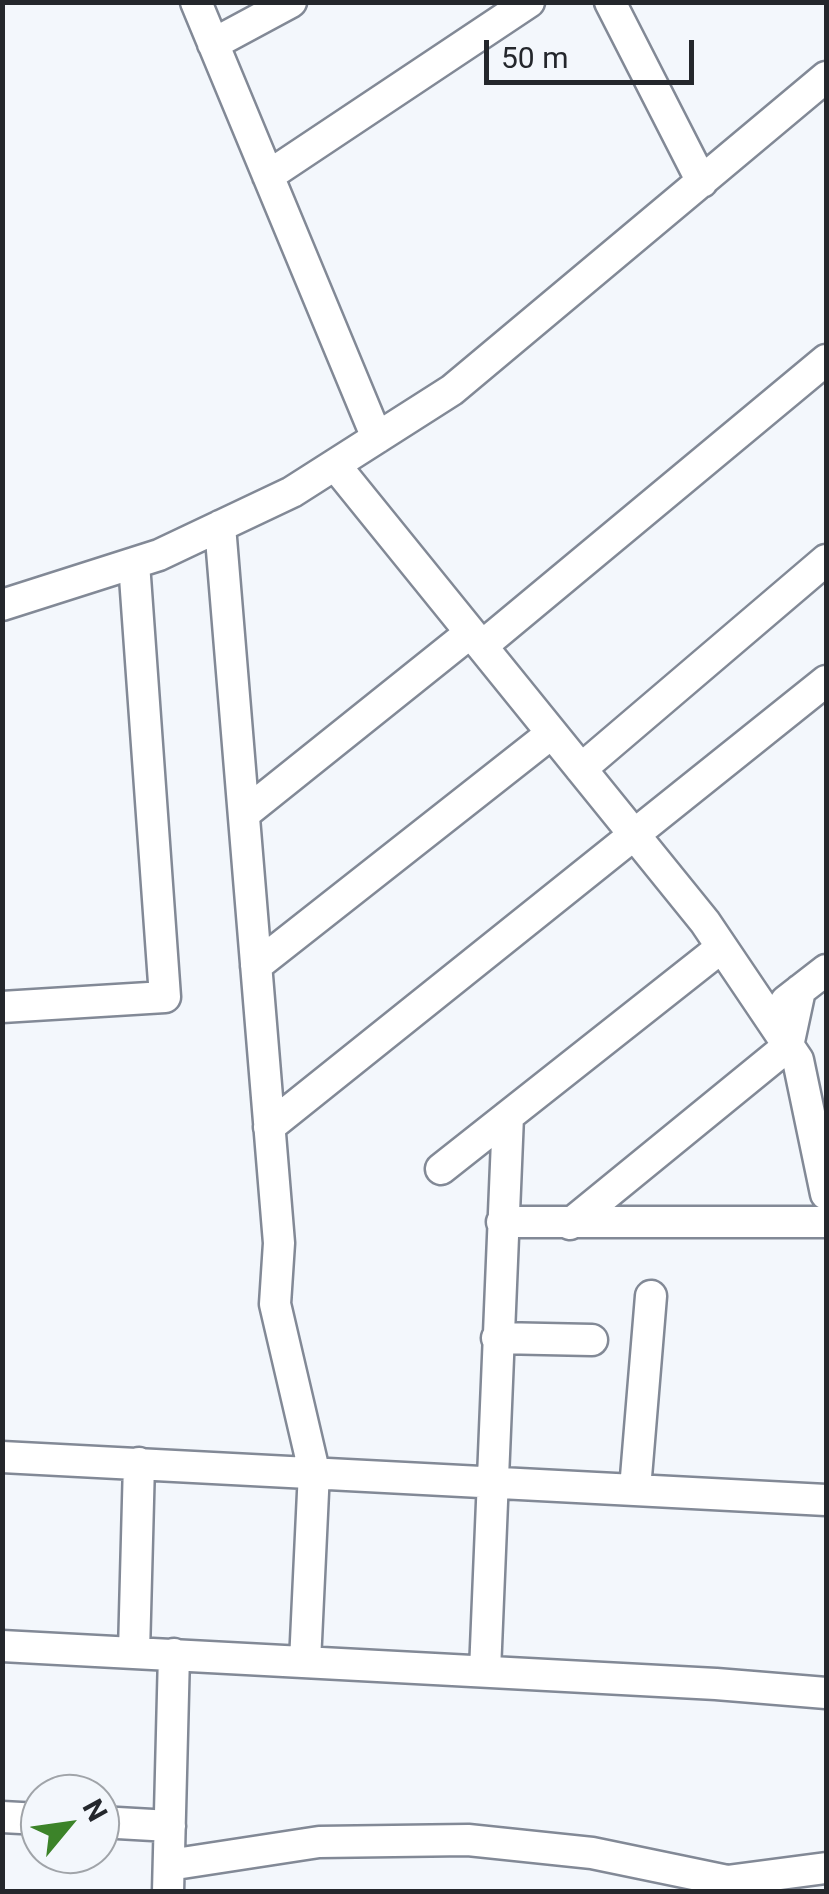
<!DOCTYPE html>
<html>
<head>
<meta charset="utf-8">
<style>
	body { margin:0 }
	#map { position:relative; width:829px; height:1894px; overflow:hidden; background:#f3f7fc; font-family:Roboto,sans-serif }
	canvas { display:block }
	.frame { position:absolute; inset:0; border:5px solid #24272c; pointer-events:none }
	.north { position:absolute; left:20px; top:1774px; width:100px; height:100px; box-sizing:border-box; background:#f3f7fc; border:2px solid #a0a4a9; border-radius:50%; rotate:61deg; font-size:28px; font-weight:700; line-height:40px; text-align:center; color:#24272c }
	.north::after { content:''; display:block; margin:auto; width:35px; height:45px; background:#3c8329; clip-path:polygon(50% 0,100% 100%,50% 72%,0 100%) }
	.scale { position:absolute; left:484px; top:40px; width:210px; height:45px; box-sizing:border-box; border:5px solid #24272c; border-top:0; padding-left:12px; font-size:30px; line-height:35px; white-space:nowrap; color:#24272c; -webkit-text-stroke:8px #f3f7fc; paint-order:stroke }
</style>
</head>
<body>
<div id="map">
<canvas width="829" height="1894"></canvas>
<div class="frame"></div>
<div class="north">N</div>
<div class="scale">50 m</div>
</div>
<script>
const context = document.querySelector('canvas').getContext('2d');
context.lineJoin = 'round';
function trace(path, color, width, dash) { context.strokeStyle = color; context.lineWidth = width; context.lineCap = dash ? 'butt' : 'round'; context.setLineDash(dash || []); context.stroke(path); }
const minor = new Path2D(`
	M196,2L377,438
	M610,2L702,182
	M213,44L291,2
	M268,176L529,2
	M335,465L705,922L798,1060L826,1194
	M220,526L279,1243L275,1304L314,1471L305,1662
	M2,605L159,555L292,492L452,390L826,77
	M482,646L826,360
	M581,769L826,560
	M244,814L470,633
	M256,966L552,733
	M786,1001L826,970
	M2,1007L165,997L134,563
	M269,1127L826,681
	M441,1169L722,947
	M502,1222H826
	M570,1224L788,1046L800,990
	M497,1338L592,1340
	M2,1457L826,1500
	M635,1489L651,1296
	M2,1646L716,1684L826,1693
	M134,1652L139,1463
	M485,1671L508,1116
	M2,1817L40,1819
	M100,1822L170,1826
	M169,1865L319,1842L468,1840L592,1853L727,1881L826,1868
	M168,1892L174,1654`);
trace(minor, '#828996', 35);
trace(minor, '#fff', 30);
</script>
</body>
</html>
